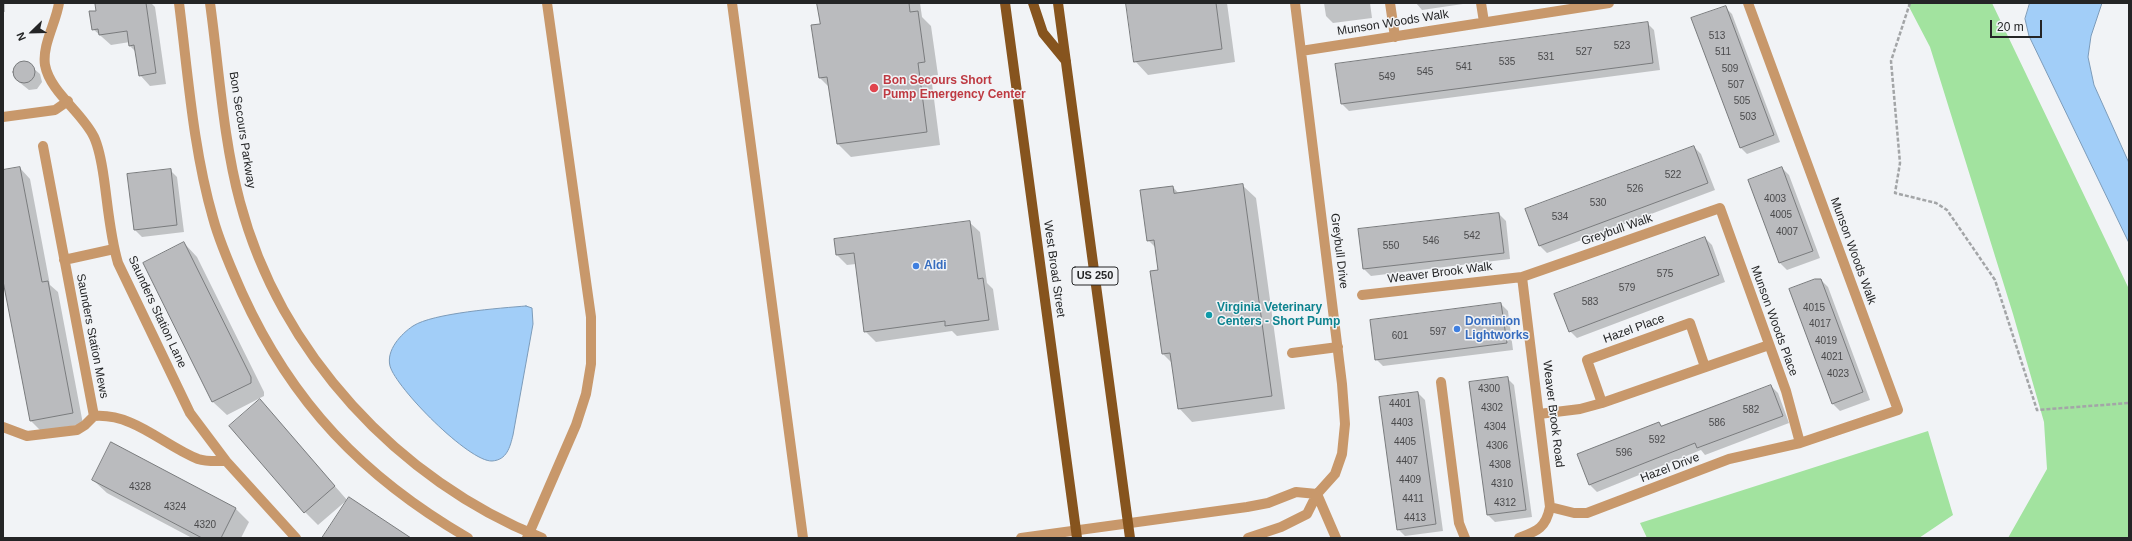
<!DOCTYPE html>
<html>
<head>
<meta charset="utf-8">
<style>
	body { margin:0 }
	#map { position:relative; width:2132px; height:541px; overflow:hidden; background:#f1f3f6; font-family:Helvetica,sans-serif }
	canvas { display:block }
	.frame { position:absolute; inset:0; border:4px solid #242526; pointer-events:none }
	.north { position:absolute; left:12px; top:12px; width:40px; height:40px; -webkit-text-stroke:3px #f1f3f6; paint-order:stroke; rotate:247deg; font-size:11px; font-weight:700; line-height:16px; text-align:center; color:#242526 }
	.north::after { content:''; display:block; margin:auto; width:14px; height:18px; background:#242526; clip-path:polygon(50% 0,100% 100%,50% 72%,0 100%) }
	.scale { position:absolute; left:1990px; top:20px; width:52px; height:18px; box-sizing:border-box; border:2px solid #242526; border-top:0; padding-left:5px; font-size:12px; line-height:14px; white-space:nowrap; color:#242526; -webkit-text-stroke:3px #f1f3f6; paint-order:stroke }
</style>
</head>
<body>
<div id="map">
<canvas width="2132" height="541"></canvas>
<div class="frame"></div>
<div class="north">N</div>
<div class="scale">20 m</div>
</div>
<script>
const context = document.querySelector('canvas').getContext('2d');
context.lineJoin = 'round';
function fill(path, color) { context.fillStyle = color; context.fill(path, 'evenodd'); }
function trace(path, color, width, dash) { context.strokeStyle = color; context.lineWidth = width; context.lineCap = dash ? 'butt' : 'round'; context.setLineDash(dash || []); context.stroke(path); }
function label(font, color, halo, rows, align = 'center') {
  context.font = font + ' Helvetica,sans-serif'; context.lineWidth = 3; context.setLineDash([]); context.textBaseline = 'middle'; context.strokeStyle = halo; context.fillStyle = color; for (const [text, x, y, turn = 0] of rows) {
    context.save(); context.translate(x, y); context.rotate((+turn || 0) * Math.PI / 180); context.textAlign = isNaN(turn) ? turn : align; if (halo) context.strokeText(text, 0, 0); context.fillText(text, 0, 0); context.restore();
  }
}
const green = new Path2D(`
	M1907,3H1992L2129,289V538H2008L2047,469L2044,422L2013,314L1930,47Z
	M1928,431L1953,515L1919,538H1647L1640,523Z`);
const water = new Path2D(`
	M2030,3H2102L2091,36L2088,57L2094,85L2129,163V243L2029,36L2025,19Z
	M526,306L532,308L533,324L513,435C510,447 507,460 492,461C469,462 396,388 390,366C386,350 401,334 413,326C433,313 501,308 526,306Z`);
const shadow = new Path2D(`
	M3,3H5V12H3Z
	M108,3H151L155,7L166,84L150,86L140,75L136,52L130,46V42L111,45L93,29L97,11Z
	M818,3H920L922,17L931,26L938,75L931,76L940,145L851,157L838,144L830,88L820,78L821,24Z
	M1127,3H1227L1235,62L1148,75L1135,61Z
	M1324,3H1370L1372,18L1333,23L1326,16Z
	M1416,3H1463V4L1422,10Z
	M1725,7L1732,14L1780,142L1747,154L1740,147Z
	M1647,23L1654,30L1660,70L1349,111L1342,104Z
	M26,62L40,74L42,82L37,89L29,90L14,78L13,69L18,63Z
	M1694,147L1701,154L1715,190L1547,253L1540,246Z
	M20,168L30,179L50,285L58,292L83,424L41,431L30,420L3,276V171Z
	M1782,168L1789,175L1820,258L1787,270L1780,263L1750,181Z
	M170,170L177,177L184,232L142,237L135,230L129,175Z
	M1242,185L1256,198L1285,409L1192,422L1179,408L1173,364L1163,354L1159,271L1156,248L1148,240L1173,187L1179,194Z
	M1499,214L1506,221L1510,259L1371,276L1364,269Z
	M969,222L980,232L987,283L993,289L999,330L957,336L952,331L876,342L865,331L856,264L847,265L837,255Z
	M1705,238L1712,245L1725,282L1577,338L1570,331Z
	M184,243L197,257L264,392V396L227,415L213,402L144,263Z
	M1821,280L1828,287L1870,400L1840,411L1833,404L1790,290Z
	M1501,304L1508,311L1513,350L1383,366L1376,359Z
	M1507,378L1514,385L1532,517L1495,522L1488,515Z
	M1771,386L1778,393L1789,423L1705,455L1701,450L1597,492L1590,485L1659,423L1663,427Z
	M1418,393L1425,400L1443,531L1405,536L1398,529Z
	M260,400L347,500L318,525L305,512Z
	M112,444L236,509L249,522L241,538H192L107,493L93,480Z`);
const building = new Path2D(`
	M105,3H146L156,73L139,76L134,45L129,46L127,31L99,35L98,29L92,30L89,11H96L95,4Z
	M817,3H909L910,12L918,11L925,62L918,63L927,132L837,144L827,77L819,78L811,25L820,24Z
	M1126,3H1216L1222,49L1134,62Z
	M1726,6L1774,135L1740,148L1691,18Z
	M1648,22L1653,63L1341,104L1335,64Z
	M13 72a11 11 0 1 1 22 0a11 11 0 1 1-22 0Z
	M1694,146L1708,183L1539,246L1525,209Z
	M20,167L42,282L48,281L73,413L30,421L3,281V170Z
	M1782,167L1813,251L1779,263L1748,180Z
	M171,169L177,225L134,230L127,174Z
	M1243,184L1272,396L1178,409L1170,353L1162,354L1150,271L1158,270L1154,240L1147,241L1140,190L1173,186L1174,193Z
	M1499,213L1504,253L1363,269L1358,229Z
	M970,221L978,279L983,278L989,320L945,326V321L864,332L854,253L836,255L834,239Z
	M1705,237L1719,275L1569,332L1554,294Z
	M184,242L251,377V383L212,402L143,263Z
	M1815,279H1821L1863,392L1832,404L1789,289Z
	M1501,303L1507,343L1375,360L1370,320Z
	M1508,377L1526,510L1487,515L1469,382Z
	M1771,385L1783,416L1697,448L1695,443L1589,485L1577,454L1659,422L1661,426Z
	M1418,392L1436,524L1397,530L1379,397Z
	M260,399L335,486L304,513L229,426Z
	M111,442L236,508L221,538H202L92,480Z
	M349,497L411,538H322Z`);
const path = new Path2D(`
	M1910,3L1891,61L1900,163L1895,193L1936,203L1947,210L1995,280L2037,410L2129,403`);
const minor = new Path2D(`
	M59,3C56,23 42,45 45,65C50,92 82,112 94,137C100,150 102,165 104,179C108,207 110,236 118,263L190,413L226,461L296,538
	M179,3C188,74 193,149 213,218C220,244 231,268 242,293C292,403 363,477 468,538
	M210,3C219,68 223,139 240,202C280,353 399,481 542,538
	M732,3L803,538
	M1390,3L1395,37
	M1481,3L1484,22
	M1301,51L1609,3
	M3,117L55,110L68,101
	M43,146L94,416
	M64,260L114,249
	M1362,295L1522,277L1720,208L1786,391L1800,443
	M1292,353L1338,347
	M1441,382L1459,523L1465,538
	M1602,403L1587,360L1690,323L1705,367
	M1539,414L1580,409L1602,403L1769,345
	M3,427L27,436L77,430L85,425L94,416C134,413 163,445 198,459C207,462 217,461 226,461
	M1317,494L1336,538
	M1550,507L1574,513H1587L1729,459L1800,443L1898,410L1748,3
	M527,538L576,425L586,394L591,364V317L547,3
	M1021,538L1247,507L1268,503L1296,492L1317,494
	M1248,538L1281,527L1307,514L1317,494L1335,474L1342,454L1345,424L1342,384L1295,3
	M1519,538C1537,531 1546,528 1550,507L1522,277`);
const major = new Path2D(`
	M1005,3L1077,538
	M1033,3L1043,33L1066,61
	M1058,3L1130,538`);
const markers = [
	[874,88,5,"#e0444e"],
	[916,266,4,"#3f7fe0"],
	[1209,315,4,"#0f9aa8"],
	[1457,329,4,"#3f7fe0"]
];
const numberNames = [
	["513",1717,36],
	["523",1622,46],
	["527",1584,52],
	["511",1723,52],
	["531",1546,57],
	["535",1507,62],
	["541",1464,67],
	["509",1730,69],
	["545",1425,72],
	["549",1387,77],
	["507",1736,85],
	["505",1742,101],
	["503",1748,117],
	["522",1673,175],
	["526",1635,189],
	["4003",1775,199],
	["530",1598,203],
	["4005",1781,215],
	["534",1560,217],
	["4007",1787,232],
	["542",1472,236],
	["546",1431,241],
	["550",1391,246],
	["575",1665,274],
	["579",1627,288],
	["583",1590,302],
	["4015",1814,308],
	["4017",1820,324],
	["597",1438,332],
	["601",1400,336],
	["4019",1826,341],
	["4021",1832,357],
	["4023",1838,374],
	["4300",1489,389],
	["4401",1400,404],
	["4302",1492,408],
	["582",1751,410],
	["4403",1402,423],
	["586",1717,423],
	["4304",1495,427],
	["592",1657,440],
	["4405",1405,442],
	["4306",1497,446],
	["596",1624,453],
	["4407",1407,461],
	["4308",1500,465],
	["4409",1410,480],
	["4310",1502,484],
	["4328",140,487],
	["4411",1413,499],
	["4312",1505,503],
	["4324",175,507],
	["4413",1415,518],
	["4320",205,525]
];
const shields = [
	[1095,276,46]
];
const shieldNames = [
	["US 250",1095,276]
];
const streetNames = [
	["Munson Woods Walk",1393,23,-9],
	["Bon Secours Parkway",242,130,81],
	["Greybull Walk",1617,230,-19],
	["Greybull Drive",1339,251,83],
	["Munson Woods Walk",1853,251,70],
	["West Broad Street",1054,269,82],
	["Weaver Brook Walk",1440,273,-7],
	["Saunders Station Lane",157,312,65],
	["Munson Woods Place",1774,321,70],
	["Hazel Place",1634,329,-20],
	["Saunders Station Mews",92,336,79],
	["Weaver Brook Road",1553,414,83],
	["Hazel Drive",1670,468,-21]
];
const healthNames = [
	["Bon Secours Short",883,81],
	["Pump Emergency Center",883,95]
];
const shopNames = [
	["Aldi",924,266],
	["Dominion",1465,322],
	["Lightworks",1465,336]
];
const cultureNames = [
	["Virginia Veterinary",1217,308],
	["Centers - Short Pump",1217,322]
];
fill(green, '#a2e39f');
fill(water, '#a2cef8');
trace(water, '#7c9bb9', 1);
fill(shadow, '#0003');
fill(building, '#babbbe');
trace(building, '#797b7d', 1);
trace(path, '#a3a5a7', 2.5, [4, 2]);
trace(minor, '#c8986b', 10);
trace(major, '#86541e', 10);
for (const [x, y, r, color] of markers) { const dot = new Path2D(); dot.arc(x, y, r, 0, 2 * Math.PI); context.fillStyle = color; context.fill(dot); trace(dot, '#f1f3f6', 1.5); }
label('10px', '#4a4a4c', null, numberNames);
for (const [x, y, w] of shields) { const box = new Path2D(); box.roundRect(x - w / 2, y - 9, w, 18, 3); context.fillStyle = '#f1f3f6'; context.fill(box); trace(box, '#242526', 1); }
label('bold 11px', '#242526', null, shieldNames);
label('12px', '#242526', '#f1f3f6', streetNames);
label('bold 12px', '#be3a42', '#f1f3f6', healthNames, 'left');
label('bold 12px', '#366cbe', '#f1f3f6', shopNames, 'left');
label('bold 12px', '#0d838f', '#f1f3f6', cultureNames, 'left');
</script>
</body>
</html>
